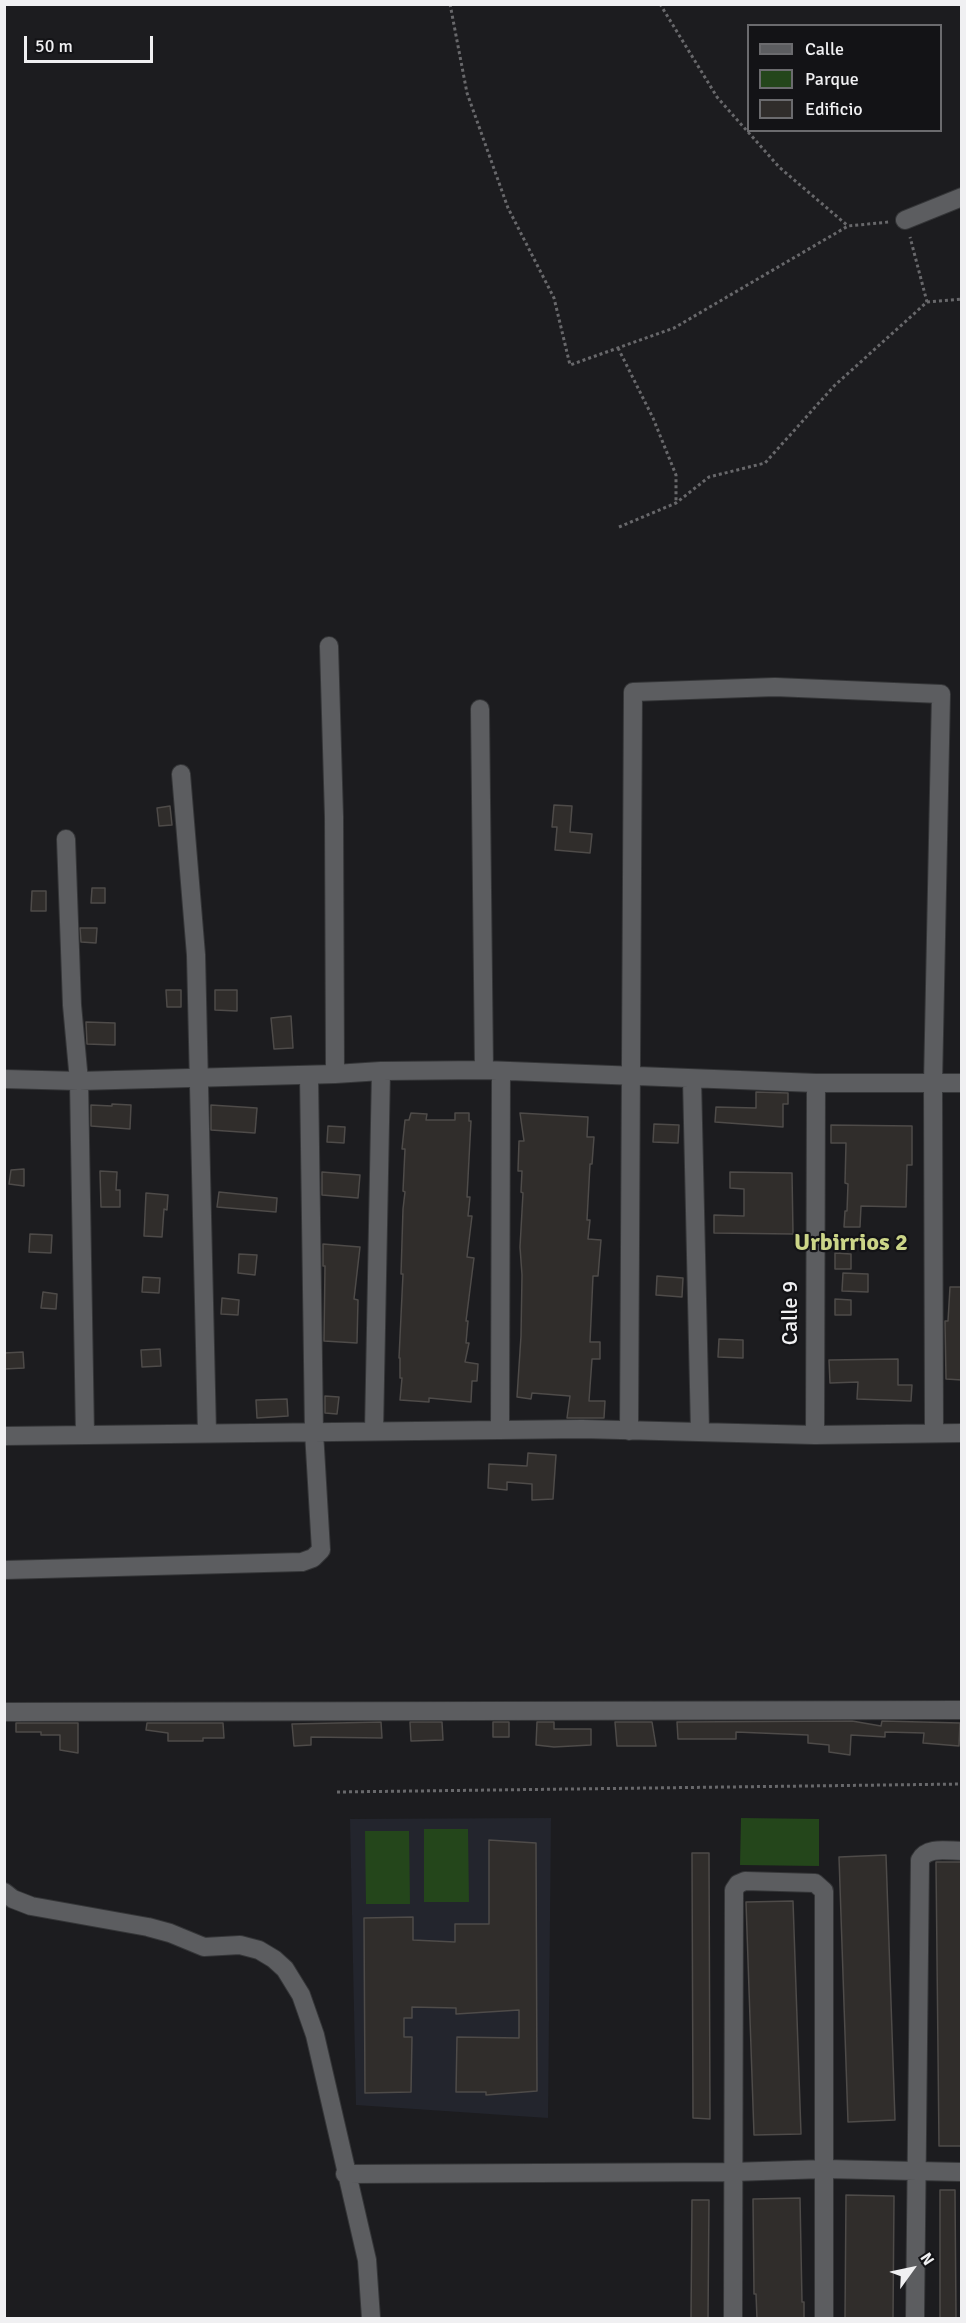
<!DOCTYPE html>
<html>
<head>
<meta charset="utf-8">
<style>
	body { margin:0 }
	#map { position:relative; width:966px; height:2323px; overflow:hidden; background:#1c1c1f; font-family:Signika,sans-serif }
	canvas { display:block }
	.frame { position:absolute; inset:0; border:6px solid #f0f0f2; pointer-events:none }
	.legend { position:absolute; left:747px; top:24px; width:195px; height:108px; box-sizing:border-box; background:#131316; border:2px solid #6b6b6e; margin:0; padding:8px 10px; list-style:none; font-size:18px; color:#f0f0f2 }
	.legend li { display:flex; align-items:center; gap:12px; height:30px }
	.legend b { width:30px; border:2px solid #6b6b6e }
	.north { position:absolute; left:882px; top:2239px; width:60px; height:60px; -webkit-text-stroke:4px #131316; paint-order:stroke; rotate:57deg; font-size:16px; font-weight:700; line-height:24px; text-align:center; color:#f0f0f2 }
	.north::after { content:''; display:block; margin:auto; width:21px; height:27px; background:#f0f0f2; clip-path:polygon(50% 0,100% 100%,50% 72%,0 100%) }
	.scale { position:absolute; left:24px; top:36px; width:129px; height:27px; box-sizing:border-box; border:3px solid #f0f0f2; border-top:0; padding-left:8px; font-size:18px; line-height:21px; white-space:nowrap; color:#f0f0f2; -webkit-text-stroke:4px #131316; paint-order:stroke }
</style>
</head>
<body>
<div id="map">
<canvas width="966" height="2323"></canvas>
<div class="frame"></div>
<ul class="legend">
<li><b style="height:8px;background:#5c5d60"></b>Calle</li>
<li><b style="height:16px;background:#24461b"></b>Parque</li>
<li><b style="height:16px;background:#302d2b"></b>Edificio</li>
</ul>
<div class="north">N</div>
<div class="scale">50 m</div>
</div>
<script>
const context = document.querySelector('canvas').getContext('2d');
context.lineJoin = 'round';
function fill(path, color) { context.fillStyle = color; context.fill(path, 'evenodd'); }
function trace(path, color, width, dash) { context.strokeStyle = color; context.lineWidth = width; context.lineCap = dash ? 'butt' : 'round'; context.setLineDash(dash || []); context.stroke(path); }
function label(font, color, halo, rows, align = 'center') {
  context.font = font + ' Signika,sans-serif'; context.lineWidth = 4.5; context.setLineDash([]); context.textBaseline = 'middle'; context.strokeStyle = halo; context.fillStyle = color; for (const [text, x, y, turn = 0] of rows) {
    context.save(); context.translate(x, y); context.rotate((+turn || 0) * Math.PI / 180); context.textAlign = isNaN(turn) ? turn : align; if (halo) context.strokeText(text, 0, 0); context.fillText(text, 0, 0); context.restore();
  }
}
const built = new Path2D(`
	M551,1818L548,2118L356,2105L350,1819Z`);
const green = new Path2D(`
	M741,1818L819,1819V1866L740,1865Z
	M424,1829H468L469,1902H424Z
	M365,1831H409L410,1904H366Z`);
const building = new Path2D(`
	M554,805L572,806L570,832L592,834L590,853L555,850L557,827H552Z
	M170,806L172,825L159,826L157,808Z
	M92,888H105V903H91Z
	M32,891H46V911H31Z
	M80,928H97L96,943L81,942Z
	M166,990H181V1007H167Z
	M215,990H237V1011L215,1010Z
	M291,1016L293,1048L274,1049L271,1018Z
	M86,1022L115,1023V1045L87,1044Z
	M756,1092L788,1093V1104H783V1127L715,1122L716,1107L756,1108Z
	M112,1104L131,1105L130,1129L91,1126V1105L112,1106Z
	M211,1105L257,1108L255,1133L211,1130Z
	M411,1113L427,1114L426,1120H455V1113H469V1121H471L467,1197H470L468,1216H472L467,1257L474,1258L466,1321H468L466,1343H469L465,1362L478,1364L477,1381H472L471,1402L429,1398V1402L400,1400L402,1378H400V1358H399L403,1274H401L403,1209L405,1192L403,1191L405,1149H402L405,1120H409Z
	M520,1113L588,1117L587,1137H594L592,1164H590L587,1220H590L588,1239L601,1240L598,1276H593L590,1342H600V1359H592L589,1401H605L604,1418H567L570,1396L532,1393L531,1399L517,1397L521,1336L522,1275L520,1247L523,1193L521,1192L522,1171H518L519,1141H524Z
	M654,1124L679,1125L678,1143L653,1142Z
	M831,1125L912,1126V1165H907L906,1207L861,1206L860,1227H844L845,1211H847L848,1184L845,1183L846,1143H831Z
	M328,1126L345,1127L344,1143L327,1142Z
	M24,1169V1186L9,1184L11,1170Z
	M100,1171L117,1172L116,1190H120V1207H101Z
	M322,1172L360,1175L358,1198L322,1195Z
	M730,1172L792,1173L793,1234L714,1233V1215L744,1216V1189L730,1188Z
	M219,1192L277,1198L276,1212L217,1207Z
	M146,1193L168,1195L167,1210L164,1209L162,1237L144,1236Z
	M30,1234L52,1235L51,1253L29,1252Z
	M323,1244L360,1247L354,1299L358,1300L357,1343L324,1341L325,1266H323Z
	M835,1253L851,1254V1269H835Z
	M239,1254L257,1255L255,1275L238,1273Z
	M843,1273L868,1274V1292L842,1291Z
	M657,1276L683,1278L682,1297L656,1295Z
	M143,1277L160,1278L159,1293L142,1292Z
	M950,1287H962V1380L946,1379L945,1321H948Z
	M43,1292L57,1294L56,1309L41,1308Z
	M222,1298L239,1300L238,1315L221,1314Z
	M835,1299L851,1300V1315H835Z
	M719,1339L743,1340V1358L718,1357Z
	M160,1349L161,1366L142,1367L141,1350Z
	M23,1352L24,1368L4,1369V1353Z
	M898,1359V1385H912L911,1401L857,1399L858,1382L830,1383L829,1360Z
	M325,1396L339,1397L337,1414L325,1413Z
	M287,1399L288,1416L257,1418L256,1400Z
	M528,1453L556,1455L553,1499L532,1500V1484L507,1482V1490L488,1488L489,1464L527,1466Z
	M852,1721L881,1726L882,1721L960,1723L959,1746L923,1743L924,1733L885,1732V1737L851,1735L850,1755L829,1752V1745L808,1743V1735L736,1732V1739H678L677,1722Z
	M381,1722L382,1738L311,1737V1745L294,1746L292,1724Z
	M410,1722H442L443,1740L411,1741Z
	M493,1722H509V1737H493Z
	M537,1722H554V1729H591V1745L554,1747L536,1745Z
	M615,1722H652L656,1746H617Z
	M16,1723H78V1753L60,1750V1735H41V1732H16Z
	M147,1723H223L224,1738H203V1741H168V1733L146,1730Z
	M489,1840L536,1843L537,2091L486,2095V2092H456L457,2037L519,2038V2010L456,2014V2008L412,2007V2018H404V2037H412L411,2092L365,2093L364,1918L413,1917V1940L455,1942V1924H489Z
	M692,1853H709L710,2119L693,2118Z
	M886,1855L895,2120L848,2122L839,1857Z
	M936,1862H962V2146H939Z
	M793,1901L801,2134L754,2135L746,1902Z
	M940,2190H955L956,2319H940Z
	M846,2195L894,2196L893,2319H845Z
	M800,2198L802,2302H804V2319H757L756,2294H754L753,2199Z
	M692,2200H709L708,2319H691Z`);
const path = new Path2D(`
	M450,4L467,93L508,208L554,298L570,365L674,328L848,226L889,222
	M660,4L717,97L779,167L848,226
	M927,302L962,299
	M618,348L653,418L676,475V501
	M619,527L676,503L709,477L765,463L834,386L927,302L910,237
	M337,1792L962,1784`);
const minor = new Path2D(`
	M905,220L962,197
	M329,646L334,817L335,1074
	M480,709L484,1070
	M181,774L196,955L207,1433
	M66,839L72,1005L79,1081L85,1435
	M4,1079L79,1081L335,1074L381,1071L484,1070L816,1083H962
	M692,1079L700,1431
	M500,1430L501,1072
	M374,1431L381,1071
	M629,1431L633,692L775,687L941,694L933,1083L934,1433
	M815,1435L816,1083
	M4,1436L582,1429L815,1435L962,1433
	M4,1570L302,1562L313,1558L321,1550L314,1432L309,1075
	M4,1712L962,1710
	M4,1892L13,1899L31,1906L148,1927L170,1933L204,1947L240,1945L259,1950L274,1959L285,1969L301,1995L315,2035L367,2260L371,2318
	M345,2174L732,2172L825,2169L962,2172
	M733,2318L734,1890L738,1884L745,1881L815,1883L824,1891V2318
	M915,2318L920,1860C927,1846 948,1851 962,1851`);
const streetNames = [
	["Calle 9",791,1313,-90]
];
const neighbourhoodNames = [
	["Urbirrios 2",851,1244]
];
fill(built, '#23252d');
fill(green, '#24461b');
fill(building, '#302d2b');
trace(building, '#4e4b49', 1.5);
trace(minor, '#353638', 20);
trace(path, '#68686b', 3, [3, 3]);
trace(minor, '#5c5d60', 18);
label('22px', '#f0f0f2', '#131316', streetNames);
label('bold 24px', '#ccd588', '#131316', neighbourhoodNames);
</script>
</body>
</html>
